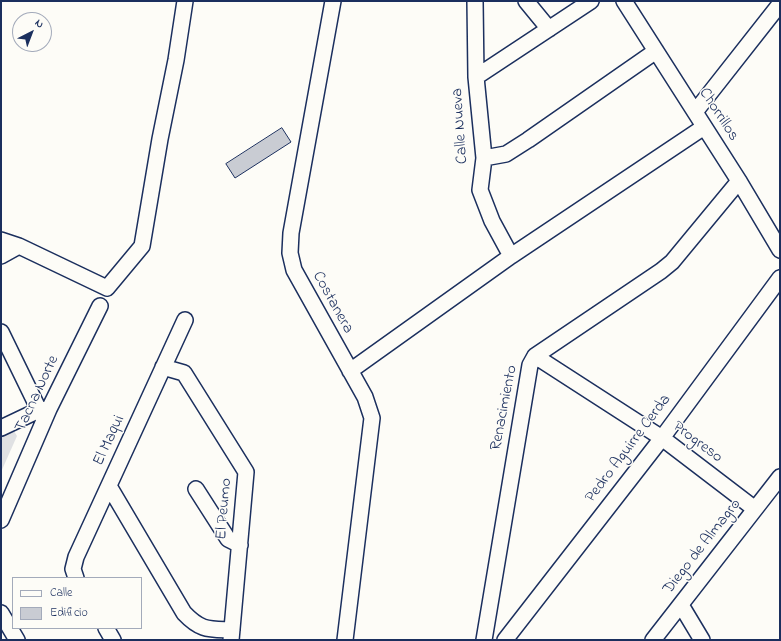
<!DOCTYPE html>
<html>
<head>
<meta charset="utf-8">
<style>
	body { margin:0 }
	#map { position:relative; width:781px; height:641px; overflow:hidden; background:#fdfcf7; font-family:"Indie Flower",sans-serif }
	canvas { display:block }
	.frame { position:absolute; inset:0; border:2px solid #1b2f5e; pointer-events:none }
	.legend { position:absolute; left:12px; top:577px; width:130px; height:52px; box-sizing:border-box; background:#fdfcf7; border:1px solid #a3aaba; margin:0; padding:5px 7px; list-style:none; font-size:12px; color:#1b2f5e }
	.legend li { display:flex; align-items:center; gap:8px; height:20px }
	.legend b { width:20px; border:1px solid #a3aaba }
	.north { position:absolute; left:12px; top:12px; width:40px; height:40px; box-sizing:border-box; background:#fdfcf7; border:1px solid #a3aaba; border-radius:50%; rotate:42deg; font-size:11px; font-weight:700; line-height:16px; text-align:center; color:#1b2f5e }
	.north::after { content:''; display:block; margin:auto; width:14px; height:18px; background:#1b2f5e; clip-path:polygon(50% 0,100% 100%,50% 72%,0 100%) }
</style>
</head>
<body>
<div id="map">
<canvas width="781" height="641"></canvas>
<div class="frame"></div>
<ul class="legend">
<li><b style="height:5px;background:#fdfcf7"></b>Calle</li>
<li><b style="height:11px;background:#c9ccd3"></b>Edificio</li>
</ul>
<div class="north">N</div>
</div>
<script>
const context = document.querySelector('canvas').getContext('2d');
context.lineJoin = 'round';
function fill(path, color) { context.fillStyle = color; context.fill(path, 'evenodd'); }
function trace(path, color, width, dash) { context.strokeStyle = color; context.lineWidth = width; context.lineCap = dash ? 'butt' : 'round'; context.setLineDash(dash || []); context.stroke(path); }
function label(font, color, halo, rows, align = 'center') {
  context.font = font + ' "Indie Flower",sans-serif'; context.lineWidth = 3; context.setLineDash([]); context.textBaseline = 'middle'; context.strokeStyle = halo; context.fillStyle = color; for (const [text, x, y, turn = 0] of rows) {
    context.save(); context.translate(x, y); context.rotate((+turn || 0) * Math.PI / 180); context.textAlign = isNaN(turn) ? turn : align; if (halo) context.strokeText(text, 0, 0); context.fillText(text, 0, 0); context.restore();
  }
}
const green = new Path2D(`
	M14,431L17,436L1,472V437Z`);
const building = new Path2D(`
	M282,128L291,142L235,178L226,164Z`);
const minor = new Path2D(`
	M333,1L291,233L290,253L294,270L365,397L372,418L345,640
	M475,1L476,77L484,158L480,190L492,221L511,256
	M526,1L549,29
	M624,1L739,181L780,250
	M476,77L591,1
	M695,112L780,4
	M484,158L506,154L528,140L656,51
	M1,240L19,246
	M1,256L19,246L107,288L142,246L160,139L176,60L185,1
	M1,332L39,410
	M535,356L662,438L755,509
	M163,367L184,373L246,472L231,640
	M350,371L511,256L704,127
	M1,428L39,410L48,409
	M109,486L184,613C201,631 209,629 232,630
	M196,489L228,539L240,545
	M1,520L49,409L100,306
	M76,578L73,569L76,557L185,320
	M681,605L702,640
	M1,613L17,640
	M106,628L113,640
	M484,640L530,365L535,356L661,271L672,262L739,181
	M505,640L662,438L780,278
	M653,640L780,477`);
const streetNames = [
	["Chorrillos",718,115,57],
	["Calle Nueva",461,126,-94],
	["Costanera",332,303,61],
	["Tacna Norte",38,394,-65],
	["Renacimiento",505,408,-79],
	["El Maqui",110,441,-65],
	["Progreso",697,443,37],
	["Pedro Aguirre Cerda",629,449,-53],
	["El Peumo",225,509,-85],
	["Diego de Almagro",703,547,-52]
];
fill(green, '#e0e1e3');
fill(building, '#c9ccd3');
trace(building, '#1b2f5e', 1);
trace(minor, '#1b2f5e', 18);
trace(minor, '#fdfcf7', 15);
label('16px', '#1b2f5e', '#fdfcf7', streetNames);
</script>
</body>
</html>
